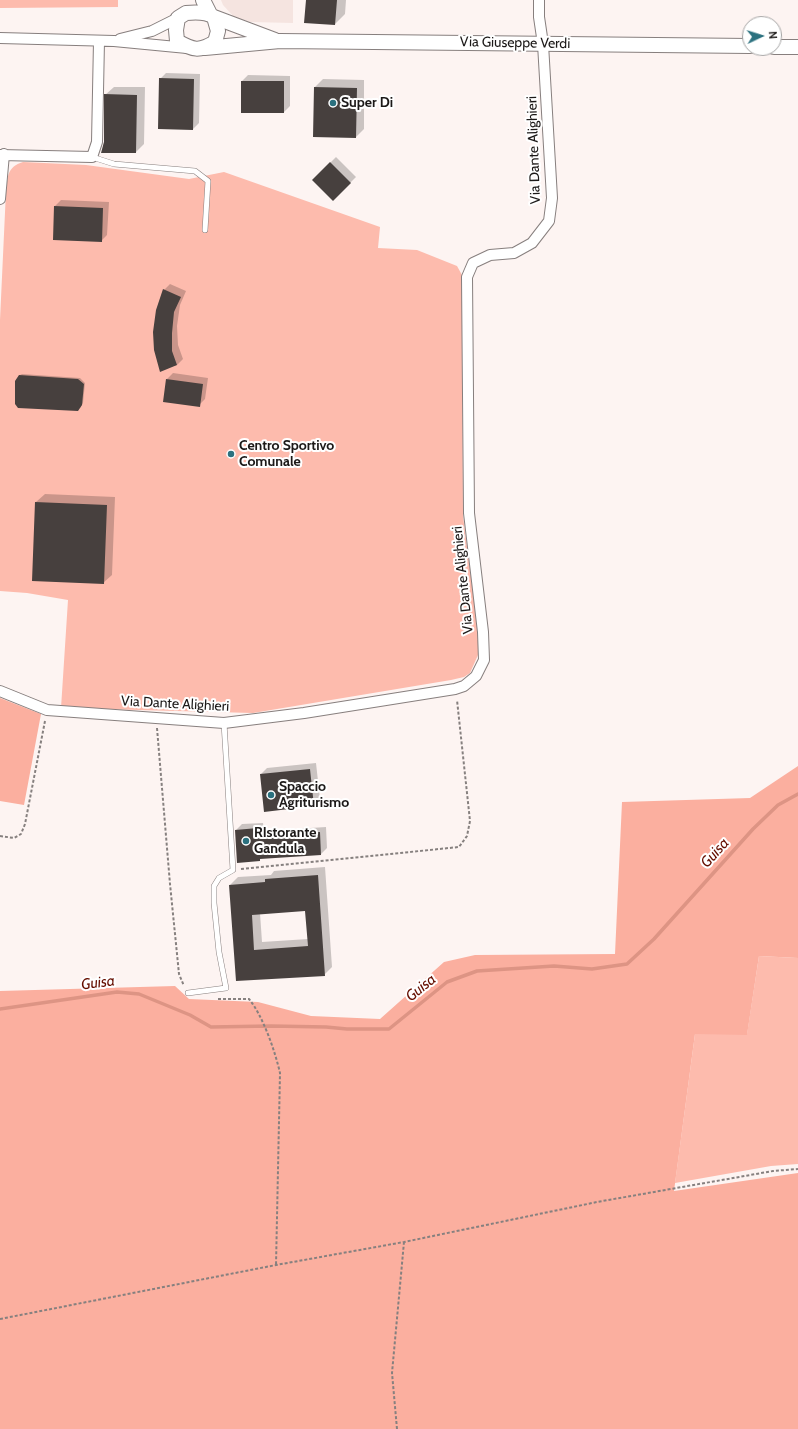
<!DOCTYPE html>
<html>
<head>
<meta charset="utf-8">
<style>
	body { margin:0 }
	#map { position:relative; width:798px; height:1429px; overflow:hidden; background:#fdf4f2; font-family:Cabin,sans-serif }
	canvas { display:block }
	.north { position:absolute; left:742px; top:16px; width:40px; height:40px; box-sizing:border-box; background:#fff; border:1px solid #a4a3a3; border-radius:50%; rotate:86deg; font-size:11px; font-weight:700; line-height:16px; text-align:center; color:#1c1918 }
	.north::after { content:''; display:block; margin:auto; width:14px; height:18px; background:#2b717f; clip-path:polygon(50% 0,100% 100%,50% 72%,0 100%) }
</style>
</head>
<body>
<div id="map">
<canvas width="798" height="1429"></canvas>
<div class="north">N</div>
</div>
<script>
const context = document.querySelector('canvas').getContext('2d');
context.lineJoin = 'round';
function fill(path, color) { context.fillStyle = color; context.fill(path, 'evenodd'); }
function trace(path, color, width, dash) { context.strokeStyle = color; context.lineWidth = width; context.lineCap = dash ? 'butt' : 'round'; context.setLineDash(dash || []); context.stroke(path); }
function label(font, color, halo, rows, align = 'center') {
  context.font = font + ' Cabin,sans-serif'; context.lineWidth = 4; context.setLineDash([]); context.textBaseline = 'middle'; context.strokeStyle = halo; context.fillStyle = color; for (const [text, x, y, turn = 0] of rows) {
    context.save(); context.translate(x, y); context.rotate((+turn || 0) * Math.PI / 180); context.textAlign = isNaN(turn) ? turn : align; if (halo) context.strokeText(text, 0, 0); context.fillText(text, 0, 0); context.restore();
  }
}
const built = new Path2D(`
	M221,0H293V23L250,22L234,17L223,5Z`);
const green = new Path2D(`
	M0,0H118V7L0,8Z
	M23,162L86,165L189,179L224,172L380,227L378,248L417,250L457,266L462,275L463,516L478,631V655L470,673L464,677L451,680L253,713L61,708L68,600L27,593L0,591V320L6,191C8,176 7,167 23,162Z
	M759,956L798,958V1164L771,1166L675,1183L695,1034H747Z`);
const forest = new Path2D(`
	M0,698L41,714L24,805L0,801Z
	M798,766V958L759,956L747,1035L695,1034L674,1191L798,1173V1429H0V991L175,986L189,999L258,1002L311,1016L380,1019L444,962L475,955L615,954L622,802L750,798Z`);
const shadow = new Path2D(`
	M307,0H346L345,14L335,24Z
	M166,73L200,74L199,123L193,129L160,79Z
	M248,75L290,76V106L284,112L242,81Z
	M323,79L364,80V129L356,137L315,87Z
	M114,87H145L144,144L136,152H102L104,142L105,95Z
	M336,157L356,177L333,200L313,180Z
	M61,200L109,202L107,235L101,241L55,206Z
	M170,284L186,291L180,305L177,326L178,345L183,359L177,365L160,370L164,290Z
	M173,373L208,378L205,399L199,405L167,379Z
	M22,374L80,378L85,383L83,403L80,408L20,375Z
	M45,494L115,497L112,575L103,583L33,580L36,502Z
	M316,763L320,799L314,805L265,811L261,774L267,768Z
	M263,823L264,831L326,827L327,848L321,854L261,858L259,860L236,830L242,824Z
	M325,867L332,967L324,975L237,980L230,885L238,877L271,875L274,871ZM306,910L308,939L262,942L260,913Z`);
const stream = new Path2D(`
	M0,1009L117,992L139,994L190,1015L211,1027L271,1026L326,1027L347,1029H389L447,982L477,971L554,966L592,969L627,964L654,939L753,829L778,805L798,794`);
const building = new Path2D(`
	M306,0H337L335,25L304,23Z
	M159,78L194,79L193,130L158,129Z
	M241,81H284V113H241Z
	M314,87L357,88L356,138L313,137Z
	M104,94L137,95L136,153H101L104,142Z
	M330,162L351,183L333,201L312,180Z
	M54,206L103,208L102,242L53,240Z
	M163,289L181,297L174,312L172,333V351L177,365L160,372L154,350L153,332L156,310Z
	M19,375L78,379L84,384L82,405L78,411L18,408L15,404V381Z
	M166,379L203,384L200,407L163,402Z
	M35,502L107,505L104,584L32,581Z
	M310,769L314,806L264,812L260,774Z
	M258,828V837L320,832L321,855L260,859V861L237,863L235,830Z
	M318,875L325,976L236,981L229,885L265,882V879ZM305,911L308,946L254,950L252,915Z`);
const path = new Path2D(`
	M157,728L170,884L179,974L184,986
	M0,836L14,838L21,834L25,824L45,721
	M241,869L459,847L467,836L470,821L457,700
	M218,999H249C263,1016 275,1051 280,1073L276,1265
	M0,1319L276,1265L404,1242L597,1202L773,1171L798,1169
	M397,1429L392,1373L404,1242`);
const lane = new Path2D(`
	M92,157L114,164L195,171L208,181L205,230
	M188,993L226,988L219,952L214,903V886L219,878L233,870L224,723`);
const street = new Path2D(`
	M0,38L114,41L187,48
	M120,39L152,31L178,18
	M0,155L92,157L97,142L99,41
	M0,199L4,154
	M0,691L47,710L224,723L304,713L455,689L464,686L476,676L484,660L483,632L469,513L467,277L473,263L490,255L514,253L532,243L549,221L552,198L543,44L539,17V0`);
const secondary = new Path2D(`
	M203,0L210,14
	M186,13C195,12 207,12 214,17L218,31L215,42C199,52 193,50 177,41L176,30L178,18Z
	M214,17L275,40
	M774,47H798
	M205,48L280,41L750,46`);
const markers = [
	[333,103,4,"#2b717f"],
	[231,454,4,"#2b717f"],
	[271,795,4,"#2b717f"],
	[246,841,4,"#2b717f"]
];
const streetNames = [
	["Via Giuseppe Verdi",515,43,1],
	["Via Dante Alighieri",534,150,-92],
	["Via Dante Alighieri",463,580,-96],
	["Via Dante Alighieri",175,704,3]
];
const poiNames = [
	["Super Di",341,103],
	["Centro Sportivo",239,446],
	["Comunale",239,462],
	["Spaccio",279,787],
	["Agriturismo",279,803],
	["RIstorante",254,833],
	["Gandula",254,849]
];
const waterNames = [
	["Guisa",715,853,-48],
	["Guisa",98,983,-7],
	["Guisa",421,988,-39]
];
fill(built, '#f5e4e0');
fill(green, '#fdbbad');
fill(forest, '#fbaf9f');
fill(shadow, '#0003');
trace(stream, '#dd9484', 3.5);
fill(building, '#47403e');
trace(lane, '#877f7e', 6);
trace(street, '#877f7e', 12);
trace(secondary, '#877f7e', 16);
trace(path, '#86807f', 2, [3, 2]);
trace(lane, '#fff', 5);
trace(street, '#fff', 10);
trace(secondary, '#fff', 14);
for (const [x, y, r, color] of markers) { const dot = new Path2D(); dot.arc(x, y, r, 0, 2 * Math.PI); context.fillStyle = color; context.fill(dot); trace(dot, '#fff', 1.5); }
label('14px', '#1c1918', '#fff', streetNames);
label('bold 14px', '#1c1918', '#fff', poiNames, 'left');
label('italic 15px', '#660f01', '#fff', waterNames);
</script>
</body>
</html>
